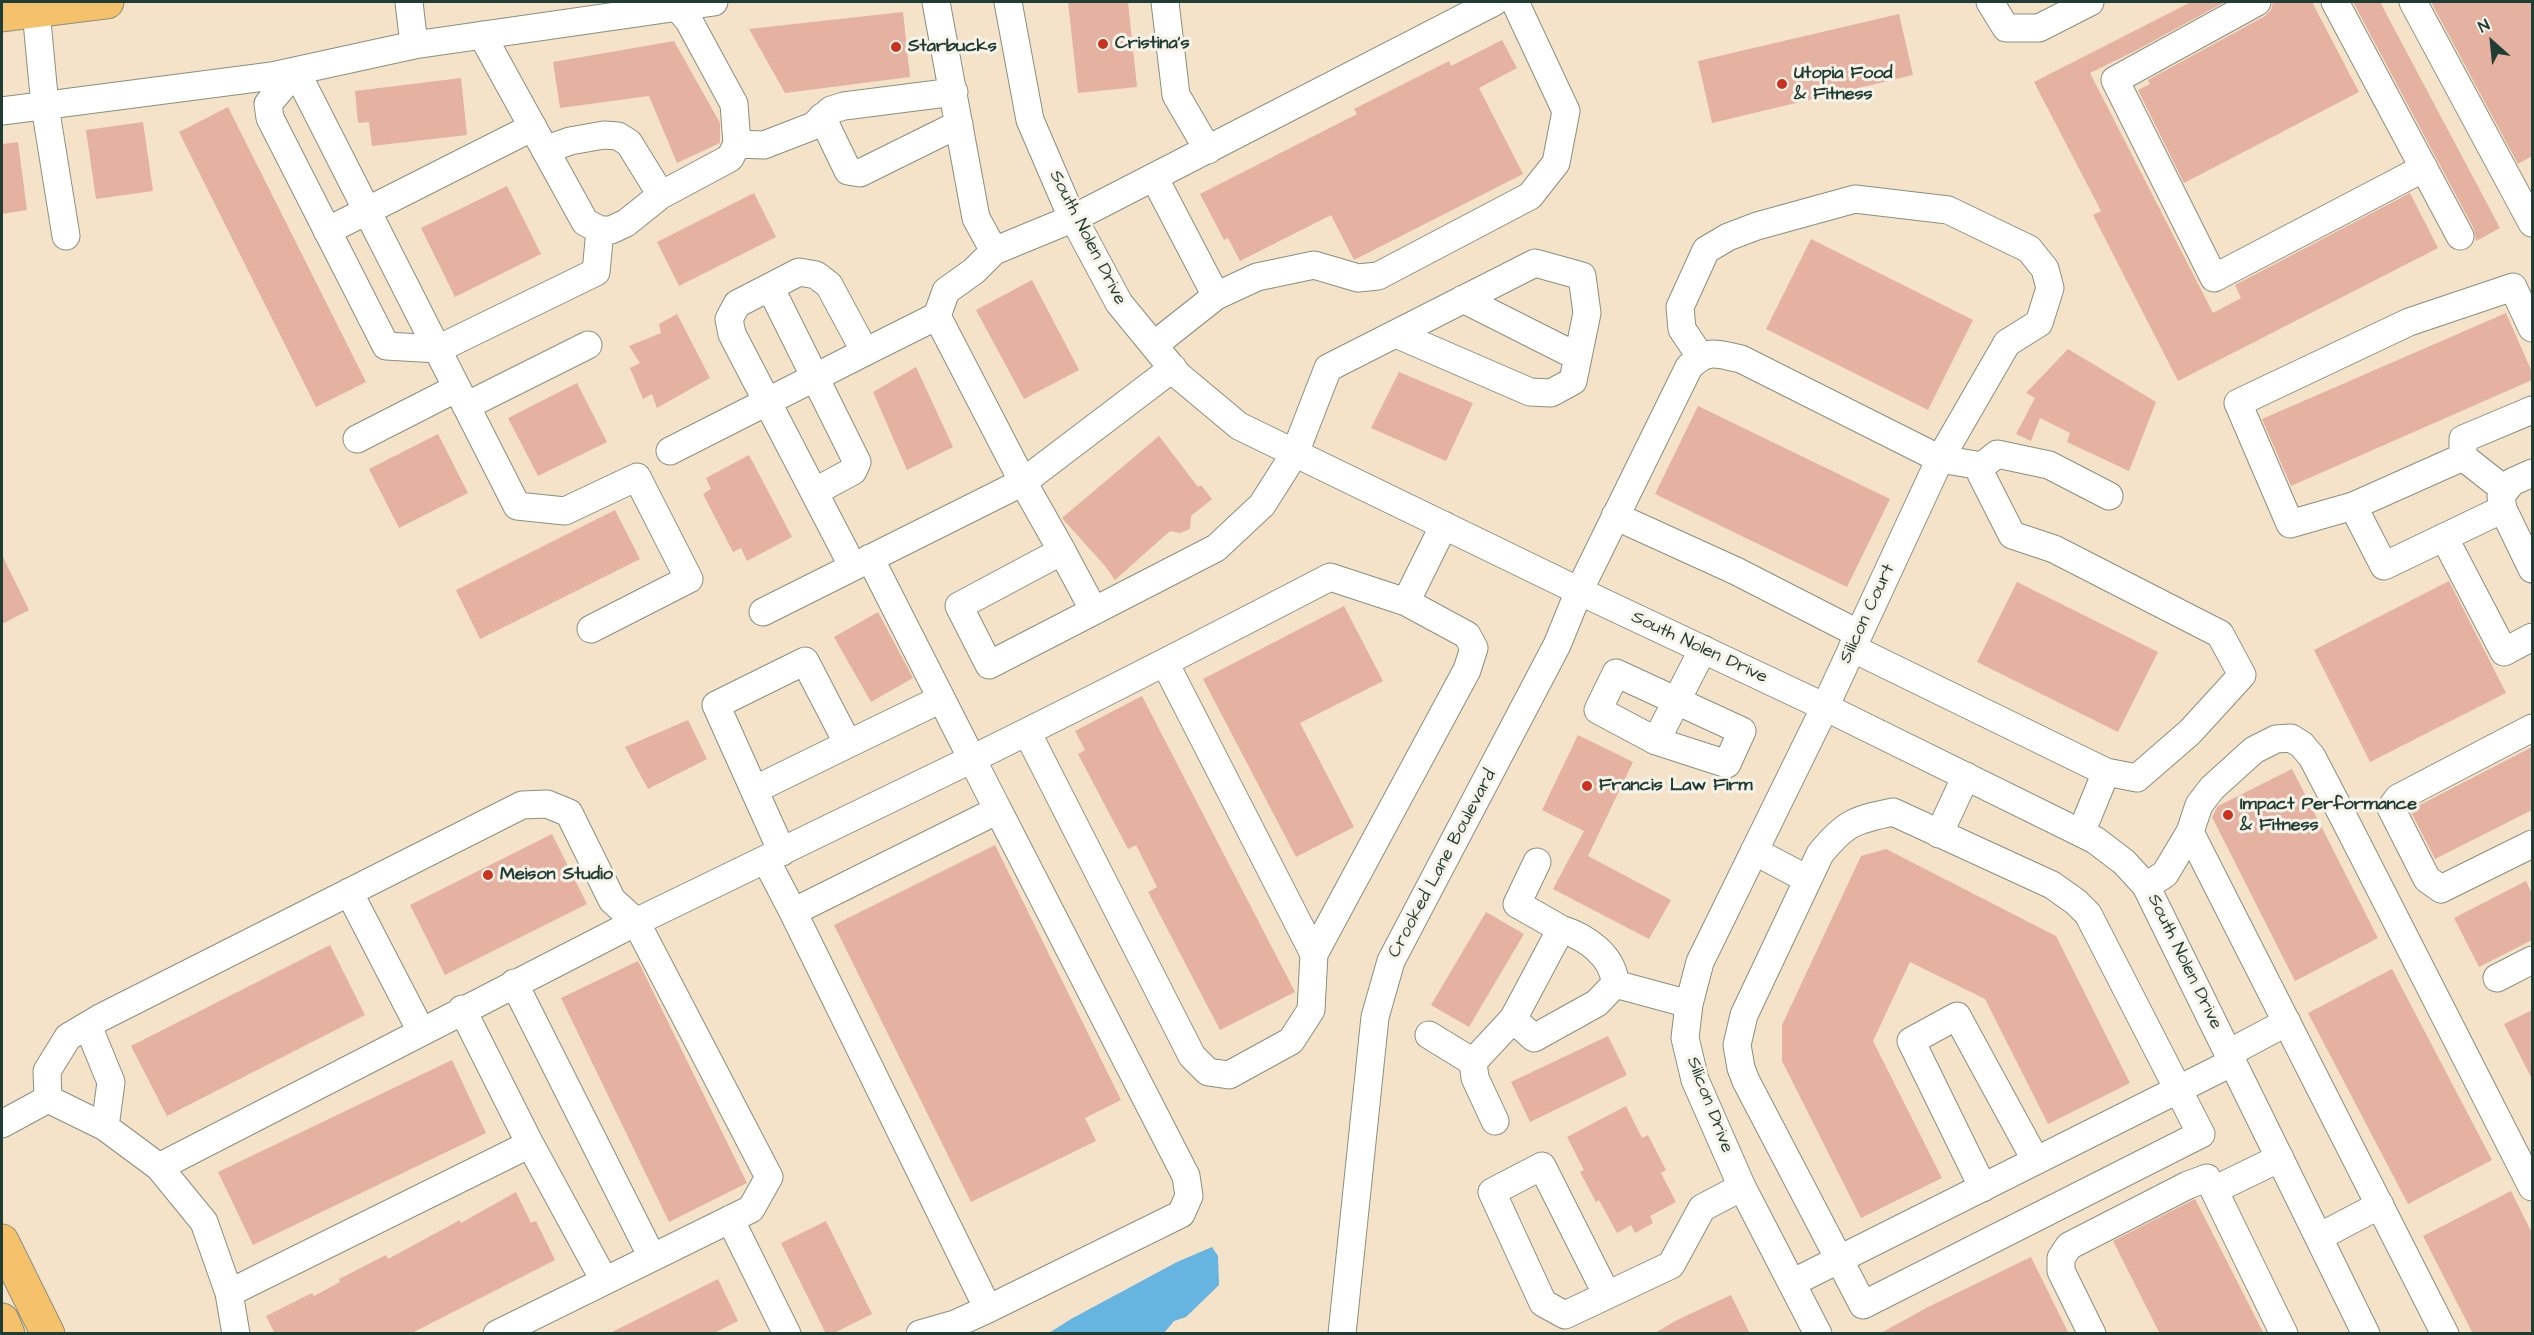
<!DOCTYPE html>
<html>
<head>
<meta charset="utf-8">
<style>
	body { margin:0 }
	#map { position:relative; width:2534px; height:1335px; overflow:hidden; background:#f4e2c9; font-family:"Architects Daughter",sans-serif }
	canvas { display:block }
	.frame { position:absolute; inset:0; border:3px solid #1f3d34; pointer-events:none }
	.north { position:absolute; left:2462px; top:12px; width:60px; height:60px; -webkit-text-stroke:4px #f7f3e8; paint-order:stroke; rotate:333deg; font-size:16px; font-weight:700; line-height:24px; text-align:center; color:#1f3d34 }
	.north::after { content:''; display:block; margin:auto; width:21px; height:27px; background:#1f3d34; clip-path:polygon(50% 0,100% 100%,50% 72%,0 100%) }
</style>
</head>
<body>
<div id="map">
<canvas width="2534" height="1335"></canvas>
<div class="frame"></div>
<div class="north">N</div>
</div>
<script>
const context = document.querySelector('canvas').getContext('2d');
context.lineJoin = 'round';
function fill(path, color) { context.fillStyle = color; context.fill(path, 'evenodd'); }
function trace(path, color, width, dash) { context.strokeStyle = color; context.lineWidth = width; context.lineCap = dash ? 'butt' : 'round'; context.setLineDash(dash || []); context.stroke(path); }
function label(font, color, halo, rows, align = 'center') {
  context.font = font + ' "Architects Daughter",sans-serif'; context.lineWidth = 6; context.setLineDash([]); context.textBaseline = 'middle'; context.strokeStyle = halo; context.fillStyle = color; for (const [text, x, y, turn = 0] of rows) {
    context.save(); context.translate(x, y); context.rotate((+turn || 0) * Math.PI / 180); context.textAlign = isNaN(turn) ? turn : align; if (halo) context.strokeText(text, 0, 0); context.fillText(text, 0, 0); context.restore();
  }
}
const water = new Path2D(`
	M1212,1247L1218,1256L1219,1285L1186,1317L1174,1321L1164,1333H1049L1071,1319L1177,1262Z`);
const building = new Path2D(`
	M1068,2H1128L1137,87L1078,93Z
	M2191,2H2225L2133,52L2090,73L2213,313L2241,298L2235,285L2410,193L2438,248L2178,381L2093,215L2101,211L2034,82Z
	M2273,2H2312L2359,92L2184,183L2138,90L2150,84L2148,80L2265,16L2271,10Z
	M2353,2H2380L2500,228L2476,241L2474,229Z
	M2431,2H2532V156L2518,164Z
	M903,12L910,77L785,93L749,29Z
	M1899,14L1913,75L1712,123L1698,61Z
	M1502,40L1517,68L1479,88L1523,174L1354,260L1331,215L1240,261L1228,238L1224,240L1200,194L1357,114L1354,109L1449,61L1451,66Z
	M674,41L720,123V143L677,163L649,96L560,108L553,62Z
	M461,78L467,135L372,146L369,122L358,123L355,91Z
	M228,107L366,382L316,407L179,132Z
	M143,122L153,191L96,199L86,130Z
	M18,142L27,210L2,214V144Z
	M507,186L541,254L455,297L421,228Z
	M754,193L776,237L679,286L657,242Z
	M1811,239L1973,320L1928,410L1766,329Z
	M1032,280L1079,370L1024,399L976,310Z
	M2506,313L2532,372V380L2291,486L2262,419Z
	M677,314L710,378L657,408L652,394L643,399L630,368L640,363L629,346L661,333L659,324Z
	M2068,349L2156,402L2129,471L2067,442L2070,433L2040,418L2031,441L2016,434L2035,398L2026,393Z
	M916,367L953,447L907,470L873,392Z
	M1399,372L1473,403L1446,461L1371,428Z
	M577,383L607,442L538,476L508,418Z
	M1698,406L1890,499L1847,587L1655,494Z
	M438,434L468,493L399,528L369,469Z
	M1159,436L1198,487L1201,485L1212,499L1191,516L1190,529L1180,533L1170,531L1115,580L1105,566L1062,518Z
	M749,455L792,537L747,561L741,548L733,552L703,494L711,489L706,478Z
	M615,510L640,559L480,639L456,590Z
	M2,555L29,610L2,624Z
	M2449,581L2506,693L2370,762L2314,650Z
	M2017,582L2158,652L2118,732L1977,662Z
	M1344,606L1383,681L1300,723L1354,827L1296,857L1203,679Z
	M878,612L913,678L871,702L834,637Z
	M1142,696L1295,992L1220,1030L1148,892L1157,887L1136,845L1128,849L1078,754L1085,750L1075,731Z
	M688,720L707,759L648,789L625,747Z
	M1578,735L1633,762L1588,856L1671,900L1649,939L1553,889L1584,831L1542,810Z
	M2532,747V810L2435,859L2410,810Z
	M2292,769L2378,938L2295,981L2212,817L2218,806Z
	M552,834L587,904L445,975L410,905Z
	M995,845L1121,1100L1085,1118L1096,1141L971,1202L834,925Z
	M1886,849L2056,936L2130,1083L2048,1124L1985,999L1910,962L1873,1041L1942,1178L1861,1218L1782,1061V1025L1861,856Z
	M2526,881L2532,894V940L2479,967L2454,918Z
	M1486,912L1524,934L1469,1027L1431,1005Z
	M330,945L365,1015L167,1116L131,1046Z
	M638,961L747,1183L669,1222L561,998Z
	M2392,969L2492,1160L2408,1204L2308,1013Z
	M2532,1010V1079L2504,1024Z
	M1608,1036L1627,1075L1530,1122L1511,1082Z
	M452,1060L486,1133L253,1245L218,1172Z
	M1626,1106L1642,1138L1648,1135L1666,1170L1661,1173L1676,1202L1650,1216L1653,1223L1635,1233L1631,1225L1617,1233L1599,1200L1596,1202L1580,1172L1584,1170L1567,1137Z
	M2511,1191L2532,1233V1334H2473L2423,1236Z
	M516,1192L531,1223L536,1221L555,1260L410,1334H275L266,1316L312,1293L314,1296L340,1282L339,1279L386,1255L388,1259L460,1220L461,1223Z
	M2195,1199L2264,1334H2160L2113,1241Z
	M826,1221L872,1314L832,1334H826L781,1243Z
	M2031,1257L2069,1334H1879L1928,1307Z
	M718,1279L738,1321L712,1334H608Z
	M1731,1295L1750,1334H1653L1679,1319Z`);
const minor = new Path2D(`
	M409,2L414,45
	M936,2L976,218L994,251L1074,218L1494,2
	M1008,2L1030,120L1067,206L1119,303L1178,375L1239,426L1579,591L1825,707L2095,840L2124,862L2146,886L2366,1334
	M1165,2L1176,95L1208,150
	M1990,2L2006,28H2039L2090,2
	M2257,2L2115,80L2214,278L2424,168
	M2335,2L2460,236
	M2413,2L2532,223
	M36,11L45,106L66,236
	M482,35L585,222L600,230H611L626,223L661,195L730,158L737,144L734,104L689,21L673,2
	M2,111L272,76L414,45L714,2
	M822,117L848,171L860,173L959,124
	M737,144L764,145L813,126L831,110L844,106L954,92
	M545,150L570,141L604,135L618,136L629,143L661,195
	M1154,177L1216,296
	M327,231L533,127
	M770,287L857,462L853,471L814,492
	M1463,299L1578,357
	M937,316L1023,482L1062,551
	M1154,345L1216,296L1257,277L1314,265L1358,278L1378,276L1530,196L1556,163L1566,111L1515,2
	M1700,356L1682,329L1680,307L1706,250L1728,237L1757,226L1855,199L1948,210L2029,249L2045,269L2050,288L2039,323L2007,343L1940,459L1982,466
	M466,406L588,345
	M357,439L457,388
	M670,451L865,352
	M2463,457V439L2532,410
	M2532,473L2512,482L2501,496L2503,509L2532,569
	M2353,506L2290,524L2238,403L2409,322L2513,287L2532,328
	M2503,509L2384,566L2353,506L2463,457L2505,490
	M1615,516L1736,571L1859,634
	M2444,537L2504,652L2532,637
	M870,558L972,759C1092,700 1211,639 1330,577L1406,602L1467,635L1474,648L1467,670L1314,954L1311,1010L1291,1041L1229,1075L1208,1072L1192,1056L1027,732
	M853,567L732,334L729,319L737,304L799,272L816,275L829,285L865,352L937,316L946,291L974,271L994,251
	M1406,602L1444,525
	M1094,611L1062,551L959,606L989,665L1216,548L1262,505L1295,453L1328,368L1535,263L1582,276L1587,313L1573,381L1551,393L1530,392L1396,334
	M763,612L1023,482L1173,368
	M591,629L689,579L637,477L565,511L517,506L296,71L268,104L270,118L386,346L438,349L596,272L600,230
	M1852,648L2106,772
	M1165,663L1314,954
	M1616,673L1742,731L1727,764L1656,741L1598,710Z
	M2532,728L2398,798L2391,808L2427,879L2441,889L2532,844
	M1656,741L1703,649
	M754,790L848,744
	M547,804L569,813L612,900L636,922L159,1167L105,1127L48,1099L47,1071L68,1037L100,1018L522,805Z
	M1893,812L2052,885L2076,902L2088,914L2201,1134L1863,1305L1746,1081L1741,1068L1737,1045L1744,1015L1820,854C1845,823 1854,820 1893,812Z
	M2190,832L2445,1334
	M2081,833L2106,772L2137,778L2190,732L2242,675L2220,634L2054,549L2012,535L1981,474L1982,466L1997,454L2049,465L2109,496
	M1939,834L1966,776
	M1754,851L1807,879
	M782,852L716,705L805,661L848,744L941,699
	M1537,862L1517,904L1561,929
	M2146,886L2165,874L2190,832L2199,805L2212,788L2254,750L2276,739L2291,738L2302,745L2312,757L2348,826L2532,1187
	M349,892L421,1031
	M793,912L988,1309L955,1324L920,1334
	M2497,978L2532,960
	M514,983L652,1257
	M1615,984L1597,1003L1534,1038L1513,1019L1561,929C1586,937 1614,956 1615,984L1689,1004
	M462,1009L530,1144L604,1280
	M88,1026L111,1082L105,1127
	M1429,1035L1473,1062L1513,1019
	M2229,1053L2287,1022
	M1473,1062L1475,1078L1495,1121
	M2,1124L48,1099
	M159,1167L204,1222L229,1293L236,1334
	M1983,1188L1911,1041L1957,1016L2036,1161
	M2214,1190L2284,1334
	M730,1219L787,1334
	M2319,1237L2380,1205
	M1792,1283L2233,1062
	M229,1293L530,1144
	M1607,1295L1542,1166L1492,1192L1543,1303L1565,1315L1671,1265L1702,1208L1742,1187
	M988,1309L1181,1214L1189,1196L1186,1176L998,810
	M497,1334L751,1209L769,1177L636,922L972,759L998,810L793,912L766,860
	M1342,1334L1375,1017L1391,961L1557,645L1579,591L1689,367C1708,348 1716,354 1741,359L1940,459L1825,707L1700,962L1689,1004L1685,1038L1695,1080L1742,1187L1818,1334
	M2092,1334L2061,1271V1258L2069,1246L2188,1185L2207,1178L2214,1190L2280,1158`);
const major = new Path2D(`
	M2,15L107,2
	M2,1241L48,1334
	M2,1320L8,1334`);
const markers = [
	[1103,44,6,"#c8321e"],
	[896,47,6,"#c8321e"],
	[1782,84,6,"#c8321e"],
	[1587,786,6,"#c8321e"],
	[2228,815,6,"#c8321e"],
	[488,875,6,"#c8321e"]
];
const poiNames = [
	["Cristina's",1115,44],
	["Starbucks",908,47],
	["Utopia Food",1794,74],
	["& Fitness",1794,95],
	["Francis Law Firm",1599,786],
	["Impact Performance",2240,805],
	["& Fitness",2240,826],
	["Meison Studio",500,875]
];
const streetNames = [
	["South Nolen Drive",1087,238,63],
	["Silicon Court",1868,614,-65],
	["South Nolen Drive",1699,648,25],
	["Crooked Lane Boulevard",1443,864,-62],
	["South Nolen Drive",2184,962,64],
	["Silicon Drive",1709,1105,69]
];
fill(water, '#66b4e0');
fill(building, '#e5b2a1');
trace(minor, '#8a907e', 29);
trace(major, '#8a907e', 35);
trace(minor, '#fff', 27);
trace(major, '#f6c16b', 33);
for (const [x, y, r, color] of markers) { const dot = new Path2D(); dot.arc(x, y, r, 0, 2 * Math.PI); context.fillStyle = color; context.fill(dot); trace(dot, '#f7f3e8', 2); }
label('bold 18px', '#1f3d34', '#f7f3e8', poiNames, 'left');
label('18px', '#1f3d34', '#f7f3e8', streetNames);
</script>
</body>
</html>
